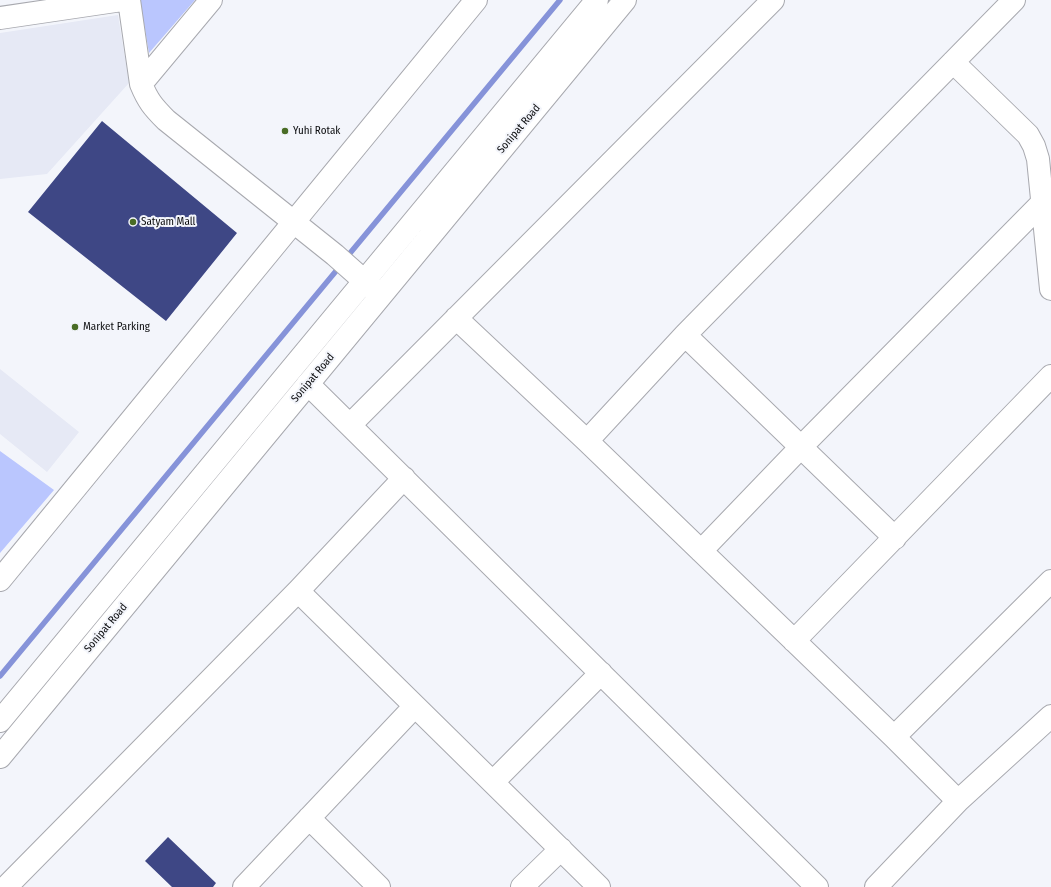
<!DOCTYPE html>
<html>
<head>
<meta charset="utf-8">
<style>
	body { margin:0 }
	canvas { display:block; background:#f3f5fb }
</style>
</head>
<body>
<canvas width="1051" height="887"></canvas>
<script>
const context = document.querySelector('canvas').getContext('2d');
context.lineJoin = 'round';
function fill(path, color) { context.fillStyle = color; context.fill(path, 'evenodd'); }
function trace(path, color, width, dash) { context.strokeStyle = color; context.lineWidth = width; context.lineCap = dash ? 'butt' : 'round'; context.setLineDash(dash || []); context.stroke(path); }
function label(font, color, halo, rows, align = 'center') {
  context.font = font + ' "Fira Sans Condensed",sans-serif'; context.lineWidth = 4; context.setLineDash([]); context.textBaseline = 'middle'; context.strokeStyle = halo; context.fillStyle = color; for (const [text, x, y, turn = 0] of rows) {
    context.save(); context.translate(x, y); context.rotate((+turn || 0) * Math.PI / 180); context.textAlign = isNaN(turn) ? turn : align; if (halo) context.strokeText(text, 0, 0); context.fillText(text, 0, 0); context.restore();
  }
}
const built = new Path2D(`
	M118,15L129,83L47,174L0,179V33Z
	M0,369L79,432L47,472L0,434Z`);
const green = new Path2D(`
	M140,0H195L149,53Z
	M0,451L54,490L0,553Z`);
const stream = new Path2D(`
	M346,258L560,0
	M0,676L341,265`);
const building = new Path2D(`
	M102,121L237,233L166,321L28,212Z
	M168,837L216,883L213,887H172L145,861Z`);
const minor = new Path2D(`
	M129,0L141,84C148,101 153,107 166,120L335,255L379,294
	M0,18L122,0
	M953,62L1028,135L1034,146L1038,159L1051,289
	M141,84L211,0
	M456,318L587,441L894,737L958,801
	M685,335L895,538
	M308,384L817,887
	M350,425L773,0
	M587,441L685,335L1014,0
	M701,551L801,447L1043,202
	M0,580L476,0
	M794,641L1051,376
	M415,706L599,887
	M894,737L1051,581
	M493,782L601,673
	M309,818L379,887
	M6,887L298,591
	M244,887L415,706L298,591L404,478
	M522,887L561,849
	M876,887L958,801L1051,716`);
const primary = new Path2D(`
	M0,721L597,0
	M0,757L625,0`);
const markers = [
	[285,131,4,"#496c25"],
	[133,222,4,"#496c25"],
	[75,327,4,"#496c25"]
];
const streetNames = [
	["Sonipat Road",519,129,-50],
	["Sonipat Road",313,378,-50],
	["Sonipat Road",106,628,-50]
];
const poiNames = [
	["Yuhi Rotak",293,131],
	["Satyam Mall",141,222],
	["Market Parking",83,327]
];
fill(built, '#e6e9f5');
fill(green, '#bac6fe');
trace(stream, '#8693d9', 5.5);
fill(building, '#3e4785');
trace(minor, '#a8a9af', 24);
trace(primary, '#a8a9af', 24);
trace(minor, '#fff', 22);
trace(primary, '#fff', 22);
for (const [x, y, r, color] of markers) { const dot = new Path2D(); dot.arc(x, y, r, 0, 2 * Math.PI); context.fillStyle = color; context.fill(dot); trace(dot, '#f3f5fb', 1.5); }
label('11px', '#0d0e10', '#f3f5fb', streetNames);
label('11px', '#0d0e10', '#f3f5fb', poiNames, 'left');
</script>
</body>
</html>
